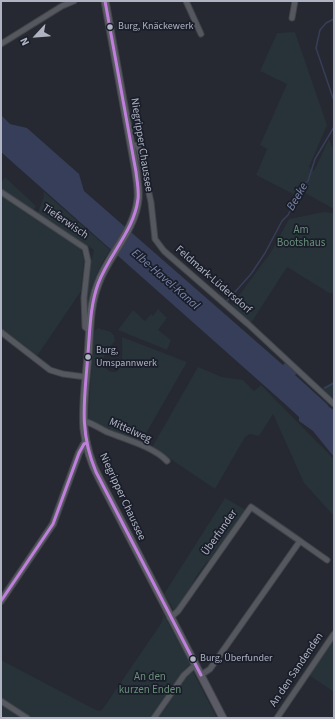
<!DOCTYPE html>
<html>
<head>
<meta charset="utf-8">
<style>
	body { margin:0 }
	#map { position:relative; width:335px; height:719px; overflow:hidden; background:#262931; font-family:"Source Sans 3",sans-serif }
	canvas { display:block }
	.frame { position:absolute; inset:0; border:2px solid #afb3c2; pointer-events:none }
	.north { position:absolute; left:16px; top:16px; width:40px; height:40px; -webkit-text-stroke:3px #1a1e2a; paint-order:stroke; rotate:244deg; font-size:11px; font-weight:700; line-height:16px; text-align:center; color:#afb3c2 }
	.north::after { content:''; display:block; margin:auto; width:14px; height:18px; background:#afb3c2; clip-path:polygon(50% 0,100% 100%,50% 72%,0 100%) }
</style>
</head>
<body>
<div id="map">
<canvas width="335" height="719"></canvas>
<div class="frame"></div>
<div class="north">N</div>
</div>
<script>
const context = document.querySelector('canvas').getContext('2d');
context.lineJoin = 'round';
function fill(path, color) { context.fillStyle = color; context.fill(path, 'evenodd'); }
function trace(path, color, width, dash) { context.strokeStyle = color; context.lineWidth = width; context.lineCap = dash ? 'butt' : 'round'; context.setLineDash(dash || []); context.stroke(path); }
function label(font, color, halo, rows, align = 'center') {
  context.font = font + ' "Source Sans 3",sans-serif'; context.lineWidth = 3.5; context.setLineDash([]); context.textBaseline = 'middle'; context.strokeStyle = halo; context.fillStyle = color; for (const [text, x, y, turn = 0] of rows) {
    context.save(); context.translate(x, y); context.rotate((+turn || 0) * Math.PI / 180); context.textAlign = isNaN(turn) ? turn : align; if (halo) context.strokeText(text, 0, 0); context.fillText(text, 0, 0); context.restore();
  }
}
const green = new Path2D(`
	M295,32L327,125L309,167L314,171L329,139L334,152V209L296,188L295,195L256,175L267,149L260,145L287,84L260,71L277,33Z
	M5,177L36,206L33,211L1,190V183Z
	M43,191L110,250C95,272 88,295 86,321L88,274L94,250L38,213L44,196Z
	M1,194L80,246L84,260L81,291L37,356L1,329Z
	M324,212L334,213V294L332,292L331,294L287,267L251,323L232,305L271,252L289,219Z
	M158,309L167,318L158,330L171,340L167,350L118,330L133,310L145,321L151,314L153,316Z
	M98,328L111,332L114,336L115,341C111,346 106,351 104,357C100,370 117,379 121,365C123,357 122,345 122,337L187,362L141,442L99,426L88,419L94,331Z
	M198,367L222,377L243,380L254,391L261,385L326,451L334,459V516L304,483L273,414L259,436L250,434L245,437L215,489L169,458L151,449Z
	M334,381V401L322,388Z
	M225,498L246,510L221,545L216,550L211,559L207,562L197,575L188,593L175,612L164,594Z
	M160,608L191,665L187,667L151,718H29L1,699V660L96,710L99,711L102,710L162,622L163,616Z
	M334,639V692L309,675Z
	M192,670L217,718H158V716L162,710H164L167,706L166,703L180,684H182L184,682L183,679Z
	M1,702L19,716V718H1Z`);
const water = new Path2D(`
	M1,115L10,124L27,128L79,174L84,191L283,365L285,363L297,373L295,375L327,404L329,407L334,410V457L313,431L299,421V417L285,404L1,152Z`);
const stream = new Path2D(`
	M334,19L326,23L320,30L316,48L334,101
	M226,302L251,274L265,253L282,221L288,215L305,183L308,181L315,159L334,127
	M325,388L334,383`);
const minor = new Path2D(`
	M186,1L201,34
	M292,18L295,1
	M1,44L62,6L74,1
	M131,144L138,146L151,202L155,239L164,251L248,324L334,404
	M1,192L85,248L88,261L84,298L85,327L90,331
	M1,332L50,370L63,374L86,377
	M84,421C92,423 99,428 107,432C125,439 154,447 167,461
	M300,541L327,560
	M170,618L178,611L251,507L300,541L210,669L201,675
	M1,701L27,718
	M154,718L184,675L195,665
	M277,718L334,634`);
const tertiary = new Path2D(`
	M1,601L53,524L79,453L84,444L87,443`);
const secondary = new Path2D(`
	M105,1L136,172C137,181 139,190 138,199C135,231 108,255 98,284C89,307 90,332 88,356C86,380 82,405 84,429C86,446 91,463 99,478L223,718`);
const bus1 = new Path2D(`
	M105,1L136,172C137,181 139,190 138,199C134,231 109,254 98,284C90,306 90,330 88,353C85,397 78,430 96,472L201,675
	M1,601L53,524L79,453L84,444L87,443`);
const markers = [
	[110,27,3.5,"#afb3c2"],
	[88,357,3.5,"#afb3c2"],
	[193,659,3.5,"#afb3c2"]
];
const busNames = [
	["Burg, Knäckewerk",118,27],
	["Burg,",96,351],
	["Umspannwerk",96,364],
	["Burg, Überfunder",200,659]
];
const streetNames = [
	["Niegripper Chaussee",141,145,81],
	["Tieferwisch",65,222,34],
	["Feldmark-Lüdersdorf",213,280,41],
	["Mittelweg",130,431,24],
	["Niegripper Chaussee",122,497,65],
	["Überfunder",220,533,-55],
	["An den Sandenden",297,670,-56]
];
const parkNames = [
	["Am",301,231],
	["Bootshaus",301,244],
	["An den",150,678],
	["kurzen Enden",150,691]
];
const waterNames = [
	["Beeke",298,197,-60],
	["Elbe-Havel-Kanal",165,280,41]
];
fill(green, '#273338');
fill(water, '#373e59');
trace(stream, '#373e59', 1.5);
trace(minor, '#42444a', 7);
trace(tertiary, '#42444a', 8);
trace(secondary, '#42444a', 9);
trace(minor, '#55585f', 5);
trace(tertiary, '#55585f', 6);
trace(secondary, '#5a5b64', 7);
trace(bus1, '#c07fdc', 3);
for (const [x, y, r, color] of markers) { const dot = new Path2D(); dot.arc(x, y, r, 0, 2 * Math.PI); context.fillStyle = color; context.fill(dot); trace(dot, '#1a1e2a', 1.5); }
label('10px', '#afb3c2', '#1a1e2a', busNames, 'left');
label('11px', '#afb3c2', '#1a1e2a', streetNames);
label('11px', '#699079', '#1a1e2a', parkNames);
label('italic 12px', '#7a85a8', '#1a1e2a', waterNames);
</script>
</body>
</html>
